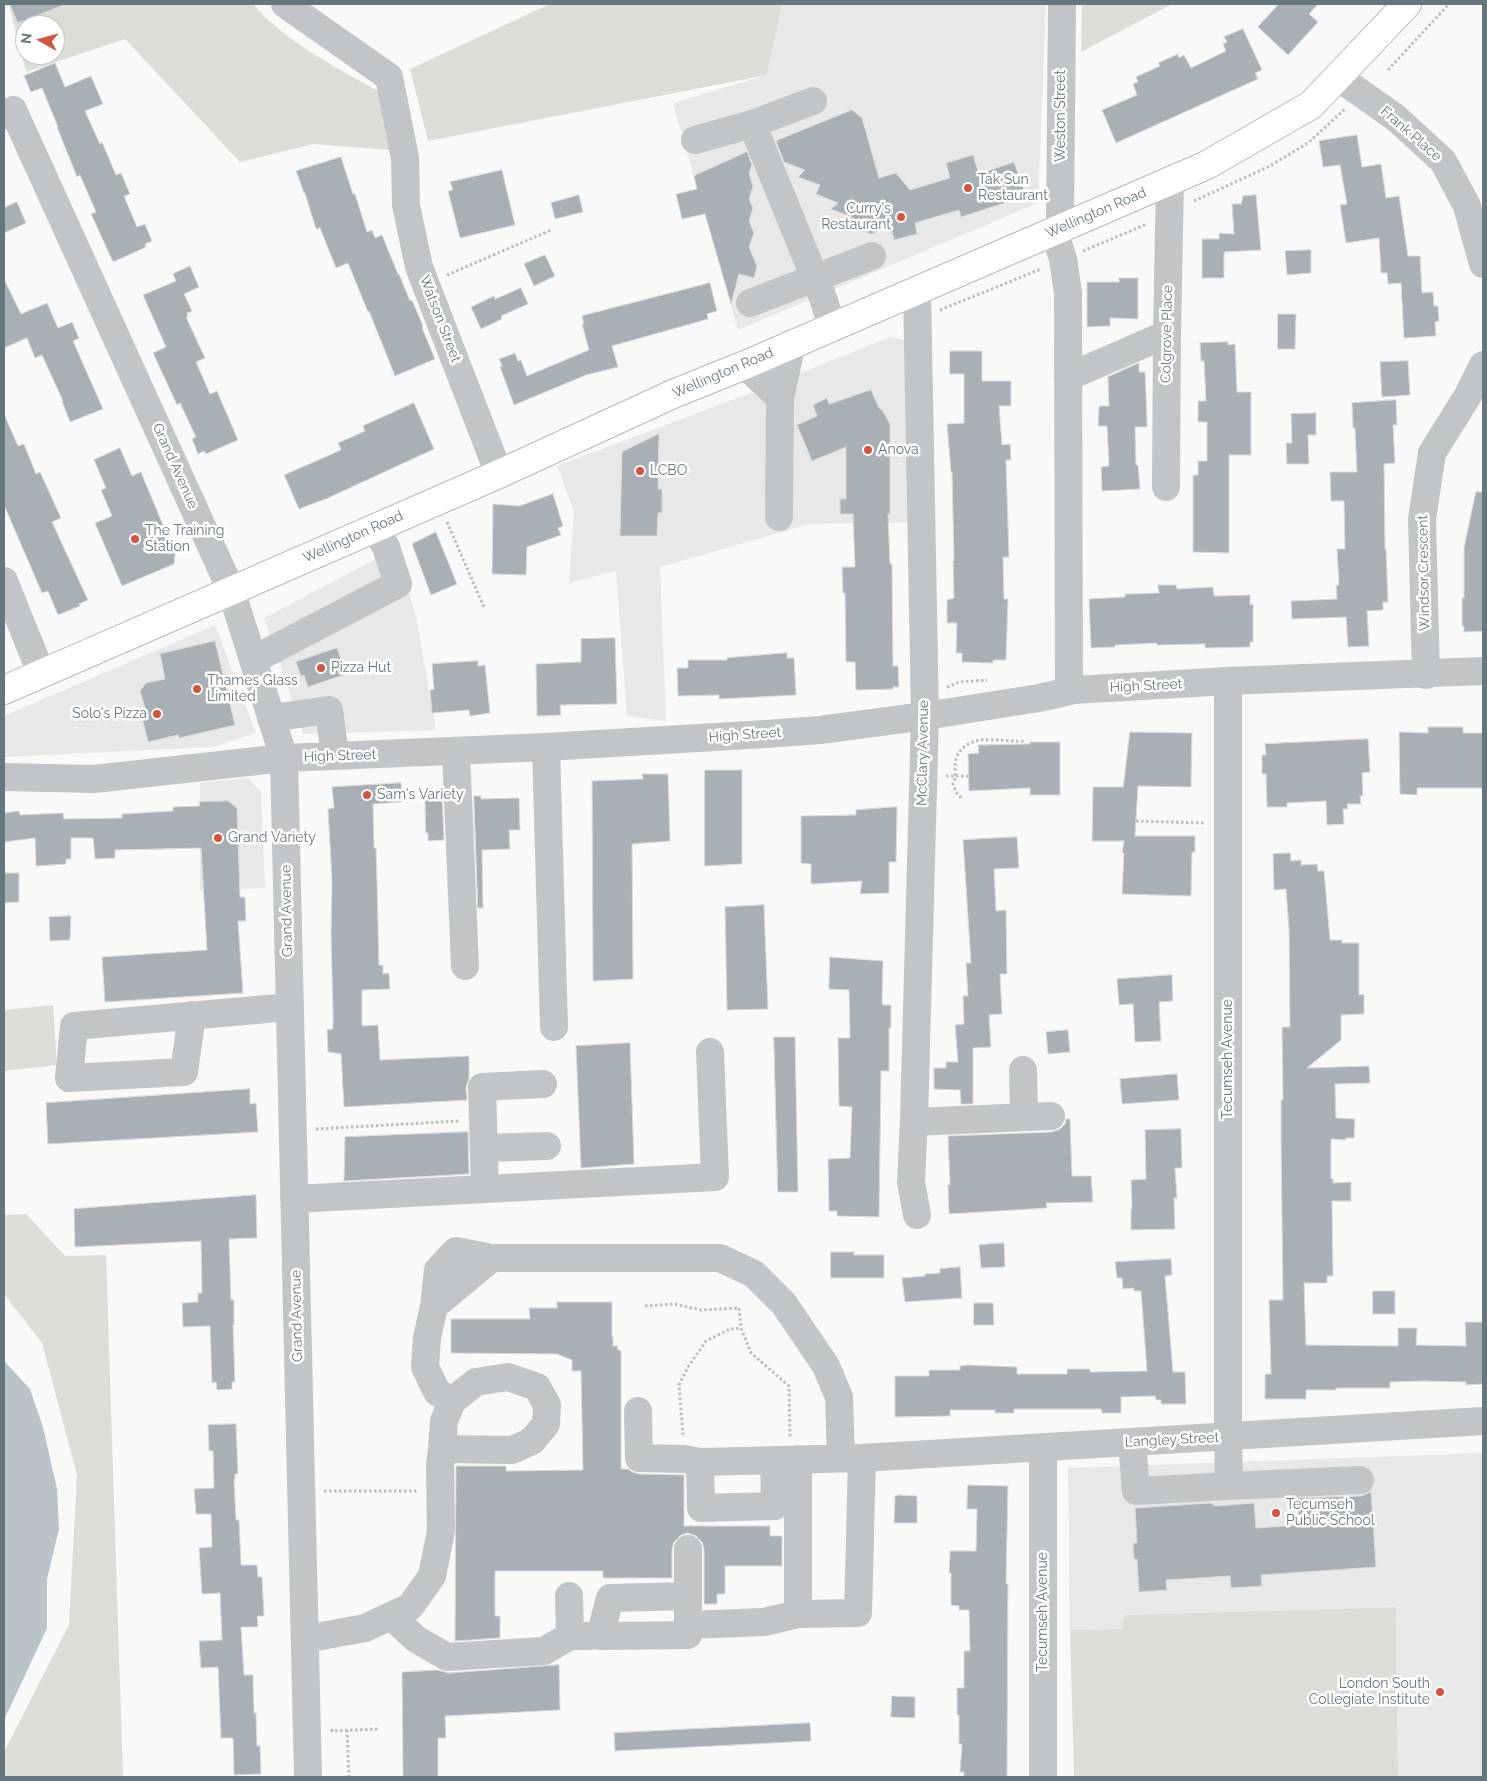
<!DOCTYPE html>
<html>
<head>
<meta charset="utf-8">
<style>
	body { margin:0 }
	#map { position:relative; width:1487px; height:1781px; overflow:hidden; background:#f9f9f7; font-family:Raleway,sans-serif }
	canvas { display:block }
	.frame { position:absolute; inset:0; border:5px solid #66767f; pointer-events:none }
	.north { position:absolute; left:15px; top:15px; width:50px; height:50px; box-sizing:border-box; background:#fff; border:1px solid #c2c8cc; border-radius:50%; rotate:277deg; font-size:14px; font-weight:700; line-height:20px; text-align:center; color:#66767f }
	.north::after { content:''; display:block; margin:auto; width:18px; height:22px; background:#d2563e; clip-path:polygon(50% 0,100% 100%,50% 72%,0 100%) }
</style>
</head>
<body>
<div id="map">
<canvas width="1487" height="1781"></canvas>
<div class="frame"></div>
<div class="north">N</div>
</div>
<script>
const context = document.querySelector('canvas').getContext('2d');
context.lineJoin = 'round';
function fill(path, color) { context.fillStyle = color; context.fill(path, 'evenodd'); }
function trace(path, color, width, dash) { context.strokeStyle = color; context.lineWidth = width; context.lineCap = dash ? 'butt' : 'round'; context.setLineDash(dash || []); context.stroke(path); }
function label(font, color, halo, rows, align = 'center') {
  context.font = font + ' Raleway,sans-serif'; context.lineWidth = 5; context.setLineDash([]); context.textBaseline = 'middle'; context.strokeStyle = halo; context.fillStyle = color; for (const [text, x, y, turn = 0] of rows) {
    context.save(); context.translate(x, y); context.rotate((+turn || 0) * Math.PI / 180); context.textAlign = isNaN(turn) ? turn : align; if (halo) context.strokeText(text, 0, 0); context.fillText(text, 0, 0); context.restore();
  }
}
const built = new Path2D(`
	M782,4H1046L1038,203L738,330L673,103L767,75Z
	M890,337L908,341L911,522L810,524L660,567L666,721L627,716L616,571L569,583L574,511L557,466L753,392Z
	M395,549L416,616L436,730L303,734L264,618Z
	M215,625L256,733L212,747L4,757V716Z
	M248,778L261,792L265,888L200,890V783Z
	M1483,1453V1777H1398L1396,1607L1124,1615L1122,1629L1070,1630L1068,1468Z`);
const green = new Path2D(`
	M9,4H253C284,41 337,68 380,92L391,150L313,144L240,162L125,39L26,72ZM25,25H55V55H25Z
	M550,4H782L767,75L428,141L410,69Z
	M1082,4H1172L1081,52Z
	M53,1005L57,1065L4,1071V1010Z
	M26,1214L65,1256L106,1255L123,1777H4V1752L69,1625L77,1475L42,1343L4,1294V1215Z
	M1396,1607L1398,1777H1074L1070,1630L1122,1629L1124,1615Z`);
const water = new Path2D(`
	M4,1361L30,1389L43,1427L57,1489L59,1529L47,1579V1628L4,1720Z`);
const building = new Path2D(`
	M10,4H64V5L18,23Z
	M1279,4H1318L1309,14L1318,22L1288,55L1258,27Z
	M1243,29L1262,70L1255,73L1258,79L1116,143L1102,110L1137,95L1133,84L1138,82L1136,77L1160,66L1158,63L1178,54L1179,58L1184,55L1191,68L1226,51L1223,44L1227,42L1224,37Z
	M55,63L65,87L91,76L103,104L85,111L100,144L102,142L116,175L121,173L130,194L124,196L137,227L145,224L152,241L145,244L146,247L113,262L91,214L96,212L80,175L77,177L57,127H58L42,88L31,92L24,76Z
	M852,110L862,118L879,178L896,173L910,190L950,178L946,163L973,155L979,174L1014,162L1026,196L961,217L959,210L915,223L917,234L894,240L891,227L871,234L849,226L852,217L831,209L838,203L816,194L820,185L798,177L805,170L784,162L776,141Z
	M1357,135L1362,167L1381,164L1386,198L1399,196L1408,256H1420L1422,293L1433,292L1434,306H1438L1439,321L1435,322L1436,336L1404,338L1401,283L1388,284L1387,273H1381L1379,238L1346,243L1340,205L1347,204L1340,165L1323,167L1319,141Z
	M747,152L752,165L749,173L753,186L749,199L753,208L749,221L754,233L749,247L757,266L754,278L739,274L731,304L705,214L682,219L676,194L697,189L694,176Z
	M341,157L353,194H355L367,232L372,230L375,238L382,235L398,274H399L410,301L412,300L423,326L422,328L435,359L395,376L369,311L368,312L348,263L336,268L320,228L316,229L305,193H304L296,171Z
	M502,170L515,225L460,238L448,191L453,190L450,182Z
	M579,195L583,212L555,219L551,203Z
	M1256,195L1261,250L1224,252V278H1202V239H1219V233L1234,234L1232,204H1241L1243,196Z
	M17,202L26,223L4,233V208Z
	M1311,250V273L1287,275L1285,251Z
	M545,255L555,276L534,286L524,264Z
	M190,266L199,287L184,294L192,311L187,313L188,316L186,317L205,358L196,362L210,394L217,391L238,440L206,454L204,451L198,454L192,439L196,437L180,403L177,405L153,353L166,347L143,295L176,281L173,274Z
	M1119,278H1138V319L1110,318V326L1087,327V282H1119Z
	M4,279L21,314L47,303L58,328L72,322L79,338L73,341L103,409L70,422L62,401H63L42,355L35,358L27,338L4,348Z
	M710,283L717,311L707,314L708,319L612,346L618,367L586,375L514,405L500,367L502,366L499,359L515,353L518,361L521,360L527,376L589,350L582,324H584L582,316Z
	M521,288L528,304L501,316L502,319L481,329L471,307L494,296L495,299Z
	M1278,314H1296L1295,349H1278Z
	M1228,342V345L1235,344L1237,392H1251V455H1229V553L1193,552V475H1198V461H1207V422H1198V401H1206L1204,361H1201L1200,343Z
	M950,351H982V381H1011V406H999L1002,445L1010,444L1011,460H1006L1009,557H1003L1004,599H1008L1006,660H993V663L962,662V653H956L957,623H947V600L954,598L953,561H954L952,472H951L947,424L964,423V374H950Z
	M1408,361L1410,395L1382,397L1380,362Z
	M1139,363V372H1145L1147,417V427H1135L1136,465H1138L1140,489L1102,491L1101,467L1109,466L1107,426H1098L1099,406H1109L1108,377Z
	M871,390L879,408L882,410L890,424V514H888L890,564H892L893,666H898L899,687H893V689L856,690L855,662H846L845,593H843L842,567H855L853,514H840V499H846V447L812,461L797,425L817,416L813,405L827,398L829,404Z
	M1396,400L1397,425H1393L1395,463L1384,464L1385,549H1386L1388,602H1383V610L1367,611L1369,646L1348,647L1346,617L1292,619L1291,601L1337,599L1336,585H1339L1337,549H1345L1344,501H1331L1330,472H1357L1355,428H1353L1352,403Z
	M414,403L434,449L328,498L299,509L284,475L341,450L338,443L365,431L363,426Z
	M1316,413V435H1308L1309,464H1287L1286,443H1292L1291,414Z
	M4,414L18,446L24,444L36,474L40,472L61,518L52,522L88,600L79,604L80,606L58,615L48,591L42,593L4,505Z
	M659,434L658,489H662V513H658L657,536H620L622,452Z
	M120,448L132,476L141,472L175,554L174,564L122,586L95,523L112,516L101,490L106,488L94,460Z
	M1476,492H1483V631L1464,632V626H1462V598H1464V548Z
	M553,494L563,526L558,528L561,535L527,547L526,575L492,574L493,504L519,506Z
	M436,532L457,584L431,595L412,544Z
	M1158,585H1176L1177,589L1213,587L1214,596L1250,595V605L1253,604V642H1250V647L1205,648V644L1157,645V643L1115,645V647L1091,648L1089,599L1125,597V594L1159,593Z
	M615,638L617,704L560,705L561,715L537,716L536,664L581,662V639Z
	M215,641L235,725L179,738L178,735L148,742L142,717L146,711L140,691L146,683L165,679L160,654Z
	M337,648L346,674L308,687L304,675L301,676L296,662Z
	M787,653V658H794L796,695L719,699V695L678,696L677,668H688V660H727V658Z
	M478,661V666L485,665L490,713L470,716L469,710L432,713L430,690L434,689L432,664Z
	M1428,727H1463V733H1483V788H1417V795L1400,794L1399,732L1428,733Z
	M1130,732L1192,733L1191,787L1138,786L1135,836H1195V852H1192L1191,896L1122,894L1124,853H1122L1124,841H1092L1093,787H1123Z
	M1368,739L1370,772L1362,773L1363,796H1360L1361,804H1347L1348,809H1343L1344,824L1327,825L1326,801L1287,803V807H1267L1266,774H1262V755H1266L1265,744Z
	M1030,742H1060V795H1030V788L969,791L968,754L979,753L978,745L1030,744Z
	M705,770H742V864L705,866Z
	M642,774H668L670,841L632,844L633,979L593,981L592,781L643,779Z
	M401,783L402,802L373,804L374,848H376L377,881L379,965H383V974L389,973L390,989L362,990V1026L378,1025L380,1060L469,1056V1079L466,1087L467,1100L344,1107L341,1054L328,1052L327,1030L333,1029V1013L331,934L332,881L328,809L334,808L332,787Z
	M425,794H442L444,840L428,841V833H426Z
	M474,796H481V799L519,798L520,830H509L510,849L482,850L483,908H478Z
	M228,801L237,808L240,897H245L246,921H238L243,993L105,1002L102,957L207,950L201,848L115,850V858L95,859L93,838H71V859H66V864L36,866L35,838L4,842V813L19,811L20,815L63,813L64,819L122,818V814L173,811V807L200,806L199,802Z
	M897,807L896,862H889V893L860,894L862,881L811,884V864L801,863V816L856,815V810Z
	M1017,837L1019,868L994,869L996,911L1006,910L1007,974H1000L1002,1014L989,1015L991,1047L973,1048V1104H961L960,1090L934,1089V1068H946V1062H958L955,1025L964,1024L963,996H968L966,963H971L963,840Z
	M1290,853L1291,861L1301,860V865L1317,864L1318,871H1324L1330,940H1342V943H1359V995L1364,994V1014L1341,1015V1040L1307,1068L1369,1066L1370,1083L1335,1084L1336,1118L1355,1119L1354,1138H1346V1140L1331,1139V1179H1333V1183L1351,1182V1201H1332L1333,1276H1327V1283H1304L1306,1345L1398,1346V1328H1417L1416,1345L1466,1346L1465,1322H1483V1384L1466,1385V1382L1421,1381L1390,1382V1388H1336V1390H1306V1399H1265V1374H1271L1269,1300H1283L1281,1140V1100H1283L1282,1027H1290L1289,929L1286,889L1274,890L1273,854Z
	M4,873H19V902L4,903Z
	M764,905L768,1009L727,1010L725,907Z
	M71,916L70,940L50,941L49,917Z
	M830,957L883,961L882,1002L883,1005H891V1028H889V1071H881L879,1217L837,1216V1211H829L828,1159L850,1158L852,1107L839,1106L838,1038H850L849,990L829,989Z
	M1172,975L1173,1001L1159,1002L1161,1041L1135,1042L1133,1004L1119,1005L1117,979Z
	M1068,1030L1070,1052L1048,1054L1046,1032Z
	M774,1037H795L798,1192H778Z
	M630,1043L634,1164L581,1168L576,1046Z
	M1177,1074L1179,1100L1122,1104L1120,1079Z
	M250,1089V1104L256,1103L258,1132L48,1144L46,1103Z
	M1066,1119H1070L1072,1176H1091L1093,1202L1046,1203L1047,1208L949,1214L948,1185H950L948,1136L1052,1132L1060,1129L1065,1124Z
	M1181,1129L1182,1168H1175L1177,1198H1174L1175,1229L1131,1230V1209H1132L1131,1180L1146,1179L1145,1130Z
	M468,1132L469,1174L344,1181L345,1137Z
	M256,1195L257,1238L229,1239L231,1300H234V1325H233L235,1382H232V1389L217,1390L216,1382L212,1383L210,1326L183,1327L182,1303L198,1302V1293H202L201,1241L75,1247L74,1209Z
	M1004,1243L1005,1267L981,1268L979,1245Z
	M831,1252H854V1255H884V1278H831Z
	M1171,1259L1172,1275L1165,1276L1173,1372H1185L1186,1404H1161V1400H1156L1155,1396L1121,1397V1413H1102L1101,1409H1014V1413H995V1410H950V1416L895,1417V1376H929V1370H960V1366L967,1365L1017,1367V1374H1067V1369H1090V1372L1147,1371L1141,1291H1134V1288L1123,1289L1122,1278H1117L1115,1262Z
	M960,1267L962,1298L905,1302L902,1278L925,1276V1274L940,1273V1269Z
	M1373,1291H1395V1314H1373Z
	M557,1302H612V1337H613V1346H618L617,1349L621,1351V1469H628L632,1472L639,1474L684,1475V1526H770V1536H782V1566H725V1594H717V1604H704V1549L702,1542L696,1536L688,1533L681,1535L674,1542L672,1549V1578H603V1571H495V1616H500V1638L455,1641L456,1466H506V1471L583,1470L581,1371H572V1360L557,1354L451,1353V1319H530L529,1308H557Z
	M974,1303H993L994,1325H974Z
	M236,1424L238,1474H235V1479H234L236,1520H239L241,1565H257L258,1577H262L264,1616H257L258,1627H241L244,1675H253L254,1713H256L257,1746H260L261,1774L234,1775L233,1738H221L218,1667L201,1668L199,1641L222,1640L220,1593L202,1594L199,1548L212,1547L211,1514H196L194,1489L214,1488L213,1451H209L208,1425Z
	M968,1485L1008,1486L1006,1584H1008L1007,1777H964V1772H960L962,1744H959V1715H957V1688H964V1651H970L969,1610H959V1606L951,1605V1573H949L950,1551H976L977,1509H967Z
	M1371,1492L1376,1567L1261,1575L1262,1586L1231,1588L1230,1576L1166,1580L1167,1590L1139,1592L1137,1559H1134L1133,1543H1137L1135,1508L1210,1503L1216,1506L1254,1503L1256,1528L1299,1525L1298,1498L1361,1496Z
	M899,1495L917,1496V1523H894L895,1496Z
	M559,1665L560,1710L445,1716L446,1738H438V1777H403L402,1672L438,1670L448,1673Z
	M892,1696L915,1697V1718L891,1717Z
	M810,1723L811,1741L615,1751L614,1733Z`);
const path = new Path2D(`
	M1388,70L1449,4
	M1194,201L1268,167L1308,143L1345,109
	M1083,251L1147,224
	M447,275L551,230
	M940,310L1041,269
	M447,522L484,607
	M947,687L959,682L987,680
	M946,776H969
	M961,798L956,792L953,784C958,774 952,764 958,754C972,731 1003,743 1025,741
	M1136,821L1206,823
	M316,1129L459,1121
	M645,1306L674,1304L701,1310L739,1308L741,1328
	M683,1435L679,1385L688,1367L706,1341L730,1329L741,1328L751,1353L789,1386L790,1438
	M324,1491H418
	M332,1729V1731L378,1729
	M347,1730L349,1777`);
const minor = new Path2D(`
	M285,4L389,77L405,158L406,205L419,267L499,474
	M1338,77L1396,118L1443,161L1467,206L1483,264
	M4,115L13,110L231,590L284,758L308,1777
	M752,124L813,101
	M695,140L752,124L823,298L832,326
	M1060,228L1062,4
	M1054,231L1063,259L1068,293L1069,691
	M917,290L925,716L914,1120L911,1182L917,1215
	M750,303L872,256
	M745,365L780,398
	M1068,377L1167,334
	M1166,487L1167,334L1170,181
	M779,517L780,398L792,343
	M4,581L41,673
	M253,660L398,584L386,547L375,528
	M1426,675L1422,519L1432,453L1467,397L1483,365
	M271,718L329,710L335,756
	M546,747L554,1027
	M456,751L465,966
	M4,777L94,779L284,758L546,747L766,734L820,730L925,716L1039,698L1074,690L1228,681L1483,671
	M192,1015L184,1072L69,1078L74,1026L290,1007
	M1023,1070L1024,1117
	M914,1122L1051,1116
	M484,1148L547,1146
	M485,1189L482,1087L543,1084
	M294,1199L715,1177L710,1052
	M434,1306L438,1270L456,1251L492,1258
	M452,1401L437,1392L425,1367L427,1338L434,1306L492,1258H720L754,1274L784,1304L826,1366L839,1397L841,1458
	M638,1411L639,1458L684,1459L700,1462L862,1458L1483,1421
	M1132,1442L1136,1491L1229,1486L1228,1436V681
	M1043,1447V1777
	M700,1462L701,1508L775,1506L774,1460
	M1229,1486L1360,1480
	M688,1549V1625L764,1622L798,1614L858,1613L862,1458
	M569,1596L570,1636H589
	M798,1614V1459
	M391,1616L416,1639L447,1657L544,1651L570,1636
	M688,1625V1635L600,1636L610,1598L688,1596
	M305,1639L365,1628L410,1607L432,1576L441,1531L440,1466L442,1449L444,1421L452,1401L476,1382L508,1377L537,1387L547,1405L546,1424L532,1441L512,1450L442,1449`);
const major = new Path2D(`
	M4,690L499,474L673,394L745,365L1207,165L1311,105L1407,4`);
const markers = [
	[968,188,5,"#d2563e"],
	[901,217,5,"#d2563e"],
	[868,450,5,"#d2563e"],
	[640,471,5,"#d2563e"],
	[135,539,5,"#d2563e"],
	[321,668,5,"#d2563e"],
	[197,689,5,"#d2563e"],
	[157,714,5,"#d2563e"],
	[367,795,5,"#d2563e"],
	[218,838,5,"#d2563e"],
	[1276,1513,5,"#d2563e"],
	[1440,1692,5,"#d2563e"]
];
const streetNames = [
	["Weston Street",1061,116,-90],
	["Frank Place",1411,134,41],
	["Wellington Road",1096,213,-23],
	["Watson Street",440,319,69],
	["Colgrove Place",1167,334,-89],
	["Wellington Road",723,373,-23],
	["Grand Avenue",175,466,66],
	["Wellington Road",353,537,-24],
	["Windsor Crescent",1424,573,-91],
	["High Street",1146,686,-3],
	["High Street",745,735,-4],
	["McClary Avenue",923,753,-89],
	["High Street",340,756,-2],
	["Grand Avenue",287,911,-91],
	["Tecumseh Avenue",1228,1059,-90],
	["Grand Avenue",297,1316,-91],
	["Langley Street",1172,1440,-3],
	["Tecumseh Avenue",1043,1612,-90]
];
const poiNames = [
	["Tak Sun",978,180],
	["Restaurant",978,196],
	["Curry's",891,209,"right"],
	["Restaurant",891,225,"right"],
	["Anova",878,450],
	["LCBO",650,471],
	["The Training",145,531],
	["Station",145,547],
	["Pizza Hut",331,668],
	["Thames Glass",207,681],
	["Limited",207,697],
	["Solo's Pizza",147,714,"right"],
	["Sam's Variety",377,795],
	["Grand Variety",228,838],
	["Tecumseh",1286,1505],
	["Public School",1286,1521],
	["London South",1430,1684,"right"],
	["Collegiate Institute",1430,1700,"right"]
];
fill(built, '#e7e8e7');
fill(green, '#daded7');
fill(water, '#b8c4c7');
fill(building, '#a9b0b5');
trace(building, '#dbdbd9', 1);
trace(major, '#b4b9bc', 30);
trace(path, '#bbbec0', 3, [2.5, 2.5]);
trace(minor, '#c1c5c8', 28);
trace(major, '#fff', 28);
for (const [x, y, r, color] of markers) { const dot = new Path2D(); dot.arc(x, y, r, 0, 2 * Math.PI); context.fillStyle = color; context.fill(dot); trace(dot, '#fff', 2); }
label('14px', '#66767f', '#fff', streetNames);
label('14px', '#66767f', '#fff', poiNames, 'left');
</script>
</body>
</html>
